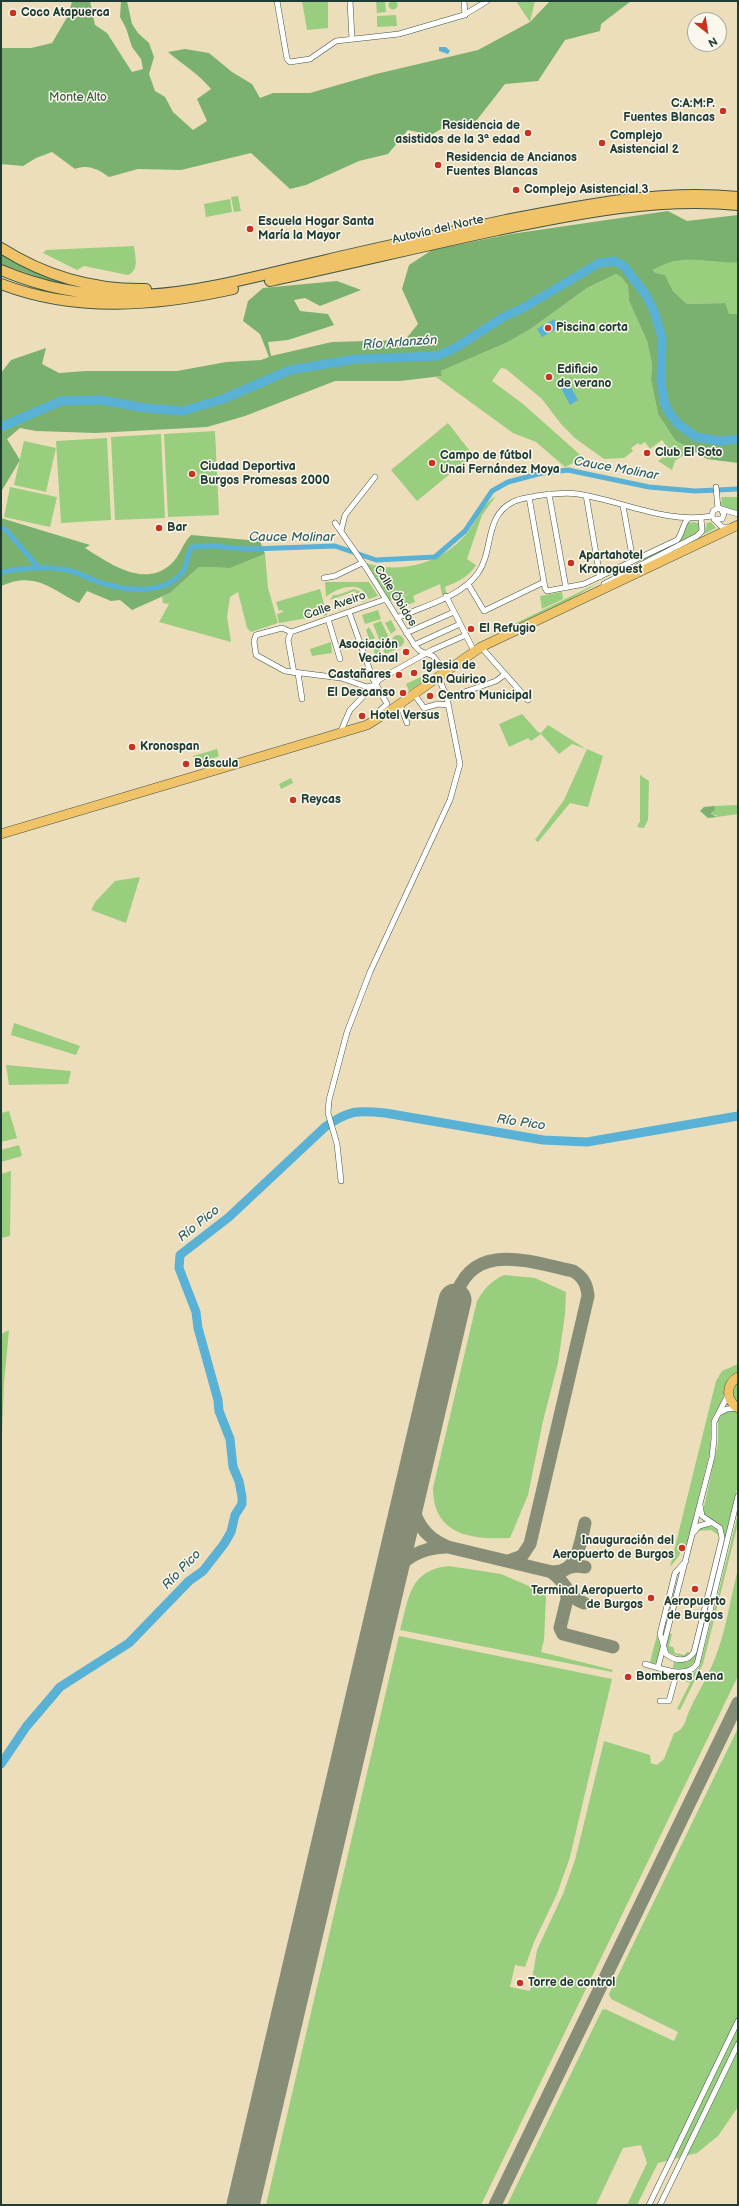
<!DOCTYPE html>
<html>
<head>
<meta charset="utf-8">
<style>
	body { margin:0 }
	#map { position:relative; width:739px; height:2206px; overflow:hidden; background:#ecdeba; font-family:"Balsamiq Sans",sans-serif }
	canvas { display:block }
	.frame { position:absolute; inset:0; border:2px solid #1f3d34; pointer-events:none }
	.north { position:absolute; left:687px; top:12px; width:40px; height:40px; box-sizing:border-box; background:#fbf7ec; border:1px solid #a3ada2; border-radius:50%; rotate:150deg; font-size:11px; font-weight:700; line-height:16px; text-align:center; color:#1f3d34 }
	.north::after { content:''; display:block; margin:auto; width:14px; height:18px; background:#c8321e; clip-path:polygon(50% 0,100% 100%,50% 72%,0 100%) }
</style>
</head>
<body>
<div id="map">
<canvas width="739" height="2206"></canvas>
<div class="frame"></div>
<div class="north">N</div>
</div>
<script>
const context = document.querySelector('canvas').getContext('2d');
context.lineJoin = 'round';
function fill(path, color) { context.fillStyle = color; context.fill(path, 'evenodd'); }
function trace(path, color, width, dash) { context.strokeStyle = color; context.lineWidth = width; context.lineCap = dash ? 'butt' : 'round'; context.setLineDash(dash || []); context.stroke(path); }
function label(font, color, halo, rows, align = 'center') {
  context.font = font + ' "Balsamiq Sans",sans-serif'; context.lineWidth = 3; context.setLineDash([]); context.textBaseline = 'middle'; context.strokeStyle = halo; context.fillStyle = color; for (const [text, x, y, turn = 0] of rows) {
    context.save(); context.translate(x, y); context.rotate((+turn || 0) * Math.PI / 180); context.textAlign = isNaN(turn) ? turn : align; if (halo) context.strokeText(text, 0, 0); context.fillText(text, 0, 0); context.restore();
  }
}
const green = new Path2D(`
	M388.5 5a4.5 4.5 0 1 1 9 0a4.5 4.5 0 1 1-9 0Z
	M302,1H328V28L307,30Z
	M376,1H385L386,12L377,13Z
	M516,1H535L530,22Z
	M396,15L397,26L377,27V16Z
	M238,196L241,211L234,212L231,197Z
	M230,199L232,212L206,217L204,204Z
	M134,246C135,256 140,270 128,275L84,266L77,270L43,253L46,250Z
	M697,258L738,263V314H729L724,303L687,304L673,291L665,275L656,273L653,269L665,263Z
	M616,274L622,278L628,286L629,301L647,341L652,364L651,380L658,414L675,440L692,449L675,461L672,470L658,461L666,455L663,451L667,447L662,440L650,449L645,442L640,445L638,443L631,448L633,451L624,458L604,459L576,439L561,424L542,399L506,369L501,368L492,381L523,404L586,460L573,463L565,467L536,442L513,433L436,377L442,376L441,371L508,342L532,328L587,288Z
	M448,423L473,455L417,501L391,470Z
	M215,431L219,515L168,517L164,434Z
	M161,434L165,518L115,520L111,437Z
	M107,438L111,520L61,523L56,441Z
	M24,441L56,448L46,492L14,485Z
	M10,487L57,497L50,527L4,517Z
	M496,496L482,515L467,559L476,565C469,577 457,582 445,587L446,593L442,595L440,584L413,596L415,602L398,609L394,601L411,593L390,601L366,563C403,575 444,562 468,532C477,520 482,504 496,496Z
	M721,497H738V511L722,507L720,502H722Z
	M695,522L699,524L700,529L696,534L643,561L642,559L678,542L687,523Z
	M711,522L716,528L704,534L707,523Z
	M265,554L268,588L278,623L251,632L247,628L238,592L230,597L227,617L231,642L159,622L169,604L163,603L162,597L170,593L199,567L230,568Z
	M325,582H369L378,596L369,599C366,595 364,590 359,588C350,584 333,590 326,597Z
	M600,582L573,598L499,633L498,632Z
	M320,589L327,615L324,616L323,611L313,613L314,617L279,623L277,614L283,612L282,610L279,611L276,602Z
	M354,589L361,592L367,600L362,602L355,591L330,600L333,595H338Z
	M562,592L563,599L542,609L540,596Z
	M378,610L381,619L365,624L362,615Z
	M391,620L396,630L391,634L385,623Z
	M381,621L395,650L385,654L373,624Z
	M369,627L375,638L370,641L366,630Z
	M392 641a6 6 0 1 1 12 0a6 6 0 1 1-12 0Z
	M331,642L332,653L312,656L310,649Z
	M373,644H377L382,655L375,657Z
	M388.5 658a4.5 4.5 0 1 1 9 0a4.5 4.5 0 1 1-9 0Z
	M423,676L426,679L409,691L406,684Z
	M522,714L538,732L541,733L548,725L586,749L572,744L559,754L541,734L531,741L528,738L509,747L499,724Z
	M217,749L219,756L197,765L193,756Z
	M587,749L603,756L588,807L570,803L538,842L535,840L564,800Z
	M640,775L649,781L648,820L644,828L637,827L640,821Z
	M291,778L293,783L281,789L279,784Z
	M738,805V814L717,817L716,815H712L714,806Z
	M140,877L126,923L91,910L96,901L115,881Z
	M14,1023L80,1046L76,1055L11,1035Z
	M6,1065L71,1071L68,1084L9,1085Z
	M9,1111L17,1138L1,1142V1113Z
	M19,1145L22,1156L1,1162V1150Z
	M11,1171L10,1236L1,1238V1174Z
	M504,1275L535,1278L566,1292L565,1314L558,1363L543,1421L528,1495L510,1538C471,1540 433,1535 433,1488L477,1301C484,1289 491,1281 504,1275Z
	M9,1330L4,1383L2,1434L1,1334Z
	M738,1364V1372L730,1379L720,1405L712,1418L710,1451L686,1548L682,1547L679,1556L670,1567L716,1381L722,1371Z
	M738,1380V1404L731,1393Z
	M728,1410L738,1411V1485L695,1661C688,1669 682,1670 673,1668L674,1661L687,1662L693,1657L696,1652L724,1536C723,1516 706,1525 703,1511L718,1443V1420L723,1413Z
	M738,1514V1523L703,1664L680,1710L677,1709L690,1683L681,1680C686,1673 693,1677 700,1666Z
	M710,1526L716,1529L720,1536L711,1530L698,1531L700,1528Z
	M449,1566L501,1574L545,1593L546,1597L544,1640L541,1652L613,1670L612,1672L400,1630C409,1598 409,1570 449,1566Z
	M738,1569V1676L481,2205H266L399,1636L612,1679L570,1857L557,1894L534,1942L525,1967L515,1965L510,1987L530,1991L537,1950L563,1894L575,1860L604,1741L650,1755L651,1763L657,1765L664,1759L674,1733C686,1729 685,1719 690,1709C700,1689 711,1671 718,1650C727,1624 731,1596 738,1569Z
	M668,1633L672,1634L669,1646L673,1647L675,1653L684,1655L687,1652L691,1653L683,1657L669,1653L666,1645Z
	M657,1635L661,1648L657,1664L650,1662Z
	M738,1728V2107L718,2136L697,2153L658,2163L637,2205H627L647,2163L641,2145L623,2148L596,2205H507L602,2010L605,2009L674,2041L678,2032L615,2001L611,1999L609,1994Z`);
const forest = new Path2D(`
	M72,1H90L95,25L107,33L132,72L143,69L141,59L132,47L126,28L120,17L121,1H127L132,24L138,33L149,43L154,57L149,74L155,91L165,97L173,112L193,130L207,121L197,99L211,89C200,75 182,64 168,52L185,49L209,53L232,72L252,84L260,98L273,93H310L376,74L478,50L530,22L550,1H631L601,24L600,31L565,40L538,81L505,84L469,130L453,122L431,135L408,130L388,154L359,161L306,185L290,189L251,153L181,170L138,169L109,177C98,169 88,164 75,169L52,152L36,158L23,166L1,164V48H31L52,43L69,14Z
	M668,211L687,221L738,215V263C709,262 679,253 653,270L656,273L665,275L673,291L687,304L725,303L729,314H738V463L707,459L675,440L658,414L651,380L652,364L647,341L629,301L628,286L622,278L616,274L587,288L532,328L508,342L441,371L442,376L400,381H335L245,416L207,427L96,433L36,431L20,428L7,439L20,460L1,492V373L11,360L46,348L42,364L59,373L86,371H177L226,362L261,360L269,357L260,334L243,321L248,301L263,288L337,281L361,290L320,306L305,298L294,300L300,311L328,314L334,325L288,340L268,342L271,356L332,342L405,340L418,324L402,289L409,265L432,250L511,234Z
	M1,251L86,288L52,282L1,264Z
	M1,518L90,545L85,548C109,563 143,588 170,565C180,557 182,544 191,535L260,541L265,554L230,568L199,567L170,593L132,610L120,600L111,601L87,591L79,603C49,588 35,571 1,586Z
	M714,806L715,809L711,814L717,817L708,818L700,811L704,807Z`);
const water = new Path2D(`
	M439,47H446L450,51L448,54L439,51Z
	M554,319L558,328L542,337L537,329Z
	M569,384L578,400L570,405L561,388Z`);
const canal = new Path2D(`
	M1,528L6,530L39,568
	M1,572C23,568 49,565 71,571C82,574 93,581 105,584C129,591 167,595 184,570C187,564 187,555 192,547L211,546L251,549L335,546L376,560L435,557L465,531L492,491L508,482L542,473L568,470L649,487L695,491L738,489`);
const river = new Path2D(`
	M1,427L61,401L101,400L145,408L183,411L223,399L290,370L356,359L437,356L455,348L505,316L523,308L599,263L614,261L624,266L646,295L654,311L662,338L661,383L665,405L670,414L678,424L696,437L720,441L738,439
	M1,1764L26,1727L60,1687L129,1643L189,1581L203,1571L224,1544L231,1532L235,1515L242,1504V1497L239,1481L233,1467L230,1439L219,1411L218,1400L198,1328L196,1312L179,1268L180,1255L229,1217L325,1127C349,1110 357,1110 385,1113L543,1140L587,1142L738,1116`);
const taxiway = new Path2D(`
	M455,1300C470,1239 531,1262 573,1271C583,1277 587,1284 588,1296L530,1544L522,1556L508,1561
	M412,1485C410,1514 420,1536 448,1547L548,1571C577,1578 580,1544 585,1523
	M567,1568L577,1566L585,1567
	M551,1572C566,1580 567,1598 584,1603
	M389,1581C402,1558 420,1548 446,1547
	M566,1589L567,1599L560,1628L563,1634L613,1647
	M244,2205L245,2199
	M495,2205L738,1703`);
const runway = new Path2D(`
	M243,2205L455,1300`);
const minor = new Path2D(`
	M277,1L287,59L290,62L310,59L336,41L399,34L464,15L487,1
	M350,1L352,39
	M464,1L465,15
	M716,487L718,508
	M549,494L566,588
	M586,495L600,577
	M529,497L545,588L547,591L584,584L677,540C683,534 682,523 689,518
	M623,506L633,561
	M712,516L713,511L718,508L738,514
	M714,519H722L724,514L722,511
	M715,520L722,527H729
	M335,523L365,566L415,646L420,651L433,656L445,671
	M341,531L345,515L375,477
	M324,578L335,576L362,563
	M468,584L484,611L544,582
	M604,584L697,536L702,531L701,518
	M446,596L474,651
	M349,612L373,679L387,704L378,712
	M397,618C424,606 461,597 478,573C494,550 484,516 513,502C520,498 528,498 536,496C550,494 564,492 578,494C623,501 665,524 712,516
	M328,619L340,659
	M291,632L282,628L256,635L254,641L256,655L285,671L341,678L367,687L375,685
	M291,632L386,599
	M291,632L288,640L294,673
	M406,633L454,612
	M414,645L460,624
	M481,647L528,700
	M298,673L302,699
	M414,694L424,708L438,704L448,705
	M447,698L496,681L504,675
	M400,704L407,723
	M340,733L350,710L380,679L432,650L466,635
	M341,1181L337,1144L328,1113L329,1100L347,1032L370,972L450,800L460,764L447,698L438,676
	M719,1413L727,1409L736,1408
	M693,1533L699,1526L710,1523
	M686,1561L675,1573L660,1634L666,1654C675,1661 687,1663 694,1652L722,1538L720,1528L702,1516L700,1505
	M645,1664C660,1668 686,1680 697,1664L738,1496
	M658,1667L712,1457L714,1439V1422L728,1395
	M660,1701H669L677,1672
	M649,2205L738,2021
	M660,2205L738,2044`);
const trunk = new Path2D(`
	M1,834L367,725L391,710L481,647L738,525
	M738,1377C726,1384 725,1400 738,1408`);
const motorway = new Path2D(`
	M1,248C45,276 94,290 146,289
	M1,270C117,319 210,287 326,260C386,246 446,233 506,220C582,205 661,189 738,197
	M270,281C346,265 422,246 498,230C576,214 658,197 738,205
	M1,284C76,313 156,306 233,289`);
const markers = [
	[13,13,4,"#c8321e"],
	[723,111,4,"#c8321e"],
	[528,133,4,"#c8321e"],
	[602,143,4,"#c8321e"],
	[438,165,4,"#c8321e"],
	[516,190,4,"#c8321e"],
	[250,229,4,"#c8321e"],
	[548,328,4,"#c8321e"],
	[549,377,4,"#c8321e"],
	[647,453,4,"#c8321e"],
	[432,463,4,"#c8321e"],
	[192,474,4,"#c8321e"],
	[159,528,4,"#c8321e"],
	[571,563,4,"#c8321e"],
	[471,629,4,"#c8321e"],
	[406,652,4,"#c8321e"],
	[414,673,4,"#c8321e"],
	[399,675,4,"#c8321e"],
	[403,693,4,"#c8321e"],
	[430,696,4,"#c8321e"],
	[362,716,4,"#c8321e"],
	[132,747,4,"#c8321e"],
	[186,764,4,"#c8321e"],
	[293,800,4,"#c8321e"],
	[682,1548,4,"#c8321e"],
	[695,1589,4,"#c8321e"],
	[651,1598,4,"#c8321e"],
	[628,1677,4,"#c8321e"],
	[520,1983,4,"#c8321e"]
];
const poiNames = [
	["Coco Atapuerca",21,13],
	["C:A:M:P.",715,104,"right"],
	["Fuentes Blancas",715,118,"right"],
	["Residencia de",520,126,"right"],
	["asistidos de la 3ª edad",520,140,"right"],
	["Complejo",610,136],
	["Asistencial 2",610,150],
	["Residencia de Ancianos",446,158],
	["Fuentes Blancas",446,172],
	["Complejo Asistencial 3",524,190],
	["Escuela Hogar Santa",258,222],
	["María la Mayor",258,236],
	["Piscina corta",556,328],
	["Edificio",557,370],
	["de verano",557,384],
	["Club El Soto",655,453],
	["Campo de fútbol",440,456],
	["Unai Fernández Moya",440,470],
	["Ciudad Deportiva",200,467],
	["Burgos Promesas 2000",200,481],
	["Bar",167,528],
	["Apartahotel",579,556],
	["Kronoguest",579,570],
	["El Refugio",479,629],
	["Asociación",398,645,"right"],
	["Vecinal",398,659,"right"],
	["Iglesia de",422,666],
	["San Quirico",422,680],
	["Castañares",391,675,"right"],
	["El Descanso",395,693,"right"],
	["Centro Municipal",438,696],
	["Hotel Versus",370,716],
	["Kronospan",140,747],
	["Báscula",194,764],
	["Reycas",301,800],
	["Inauguración del",674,1541,"right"],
	["Aeropuerto de Burgos",674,1555,"right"],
	["Terminal Aeropuerto",643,1591,"right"],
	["de Burgos",643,1605,"right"],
	["Aeropuerto",695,1602,"center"],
	["de Burgos",695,1616,"center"],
	["Bomberos Aena",636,1677],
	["Torre de control",528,1983]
];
const parkNames = [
	["Monte Alto",78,98]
];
const streetNames = [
	["Autovía del Norte",438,230,-13],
	["Calle Óbidos",395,596,58],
	["Calle Aveiro",335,606,-19]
];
const waterNames = [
	["Río Arlanzón",400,343,-4],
	["Cauce Molinar",616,469,10],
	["Cauce Molinar",292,538],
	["Río Pico",521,1123,8],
	["Río Pico",199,1224,-39],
	["Río Pico",182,1570,-46]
];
fill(green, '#99ce7f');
fill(forest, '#7ab16e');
fill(water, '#59b1d6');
trace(canal, '#59b1d6', 5);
trace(river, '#59b1d6', 9);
trace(taxiway, '#868e77', 13);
trace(runway, '#868e77', 33);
trace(minor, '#3e5548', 6);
trace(trunk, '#3e5548', 10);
trace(motorway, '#3e5548', 12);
trace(minor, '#fff', 5);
trace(trunk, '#f0c369', 9);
trace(motorway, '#f0c369', 10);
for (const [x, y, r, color] of markers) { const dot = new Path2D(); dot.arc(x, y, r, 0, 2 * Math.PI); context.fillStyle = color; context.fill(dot); trace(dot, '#fbf7ec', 1.5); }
label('bold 12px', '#1f3d34', '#fbf7ec', poiNames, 'left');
label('12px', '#3e6147', '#fbf7ec', parkNames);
label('12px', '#1f3d34', '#fbf7ec', streetNames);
label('italic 13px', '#306065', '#fbf7ec', waterNames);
</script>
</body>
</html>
